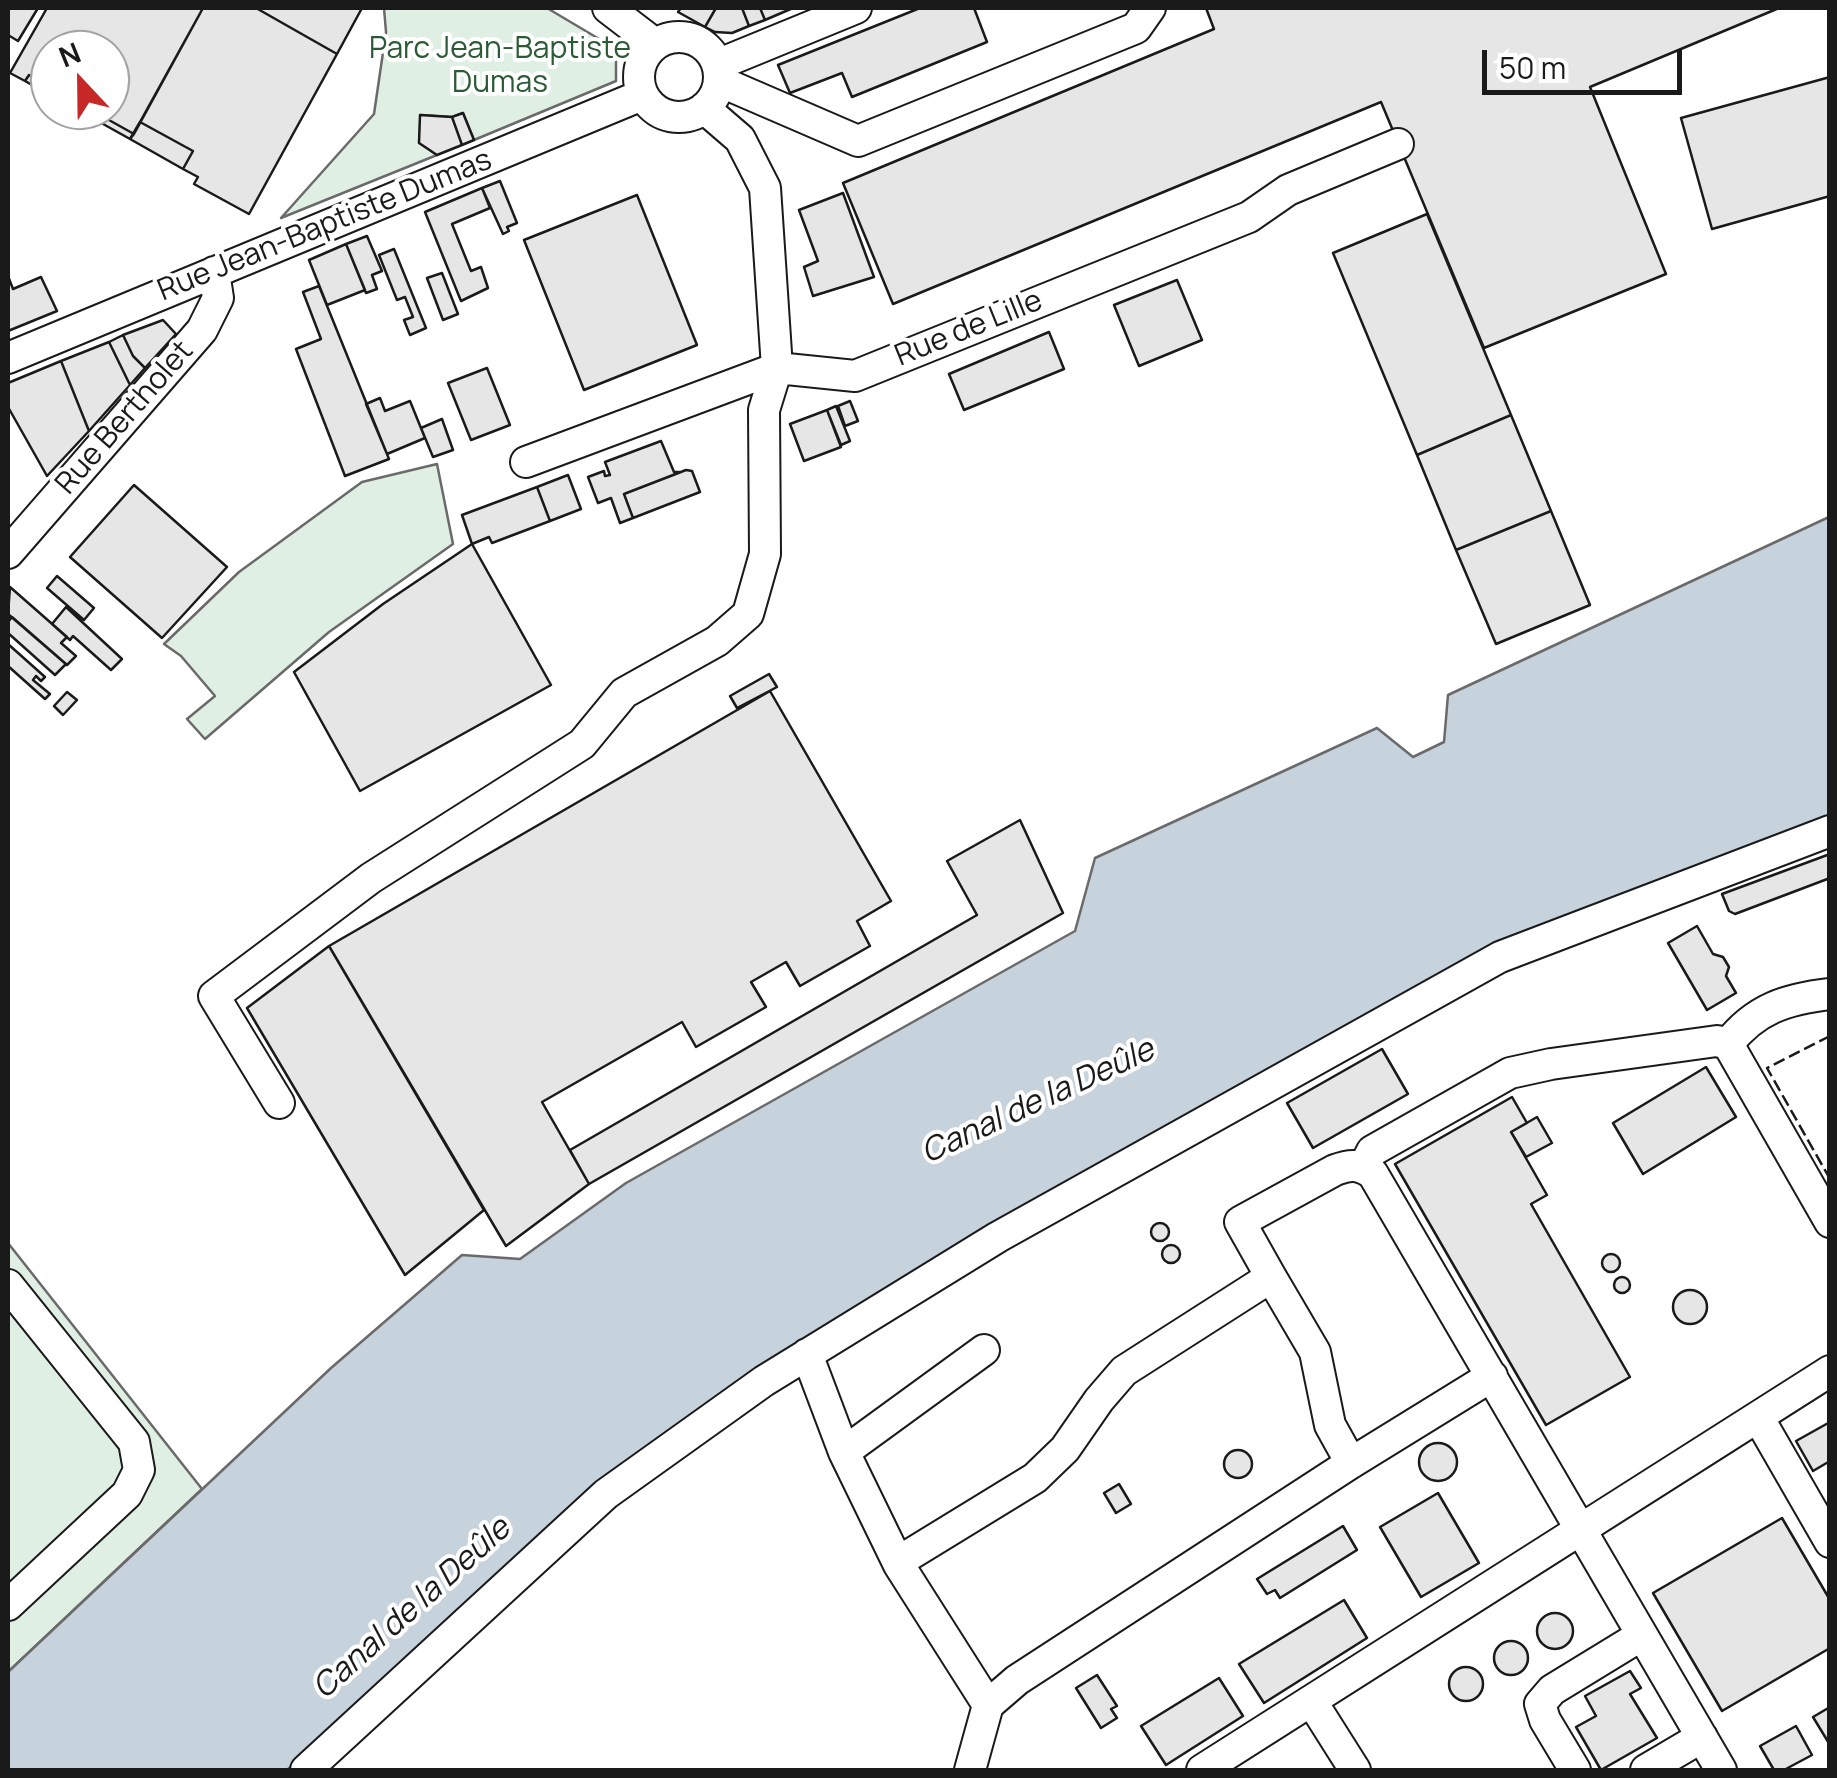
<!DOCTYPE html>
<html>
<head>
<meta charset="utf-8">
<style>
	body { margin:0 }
	#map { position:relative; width:1837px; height:1778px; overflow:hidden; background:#fff; font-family:Manrope,sans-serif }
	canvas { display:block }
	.frame { position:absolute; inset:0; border:10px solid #1a1a1a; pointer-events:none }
	.north { position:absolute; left:30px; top:30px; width:100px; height:100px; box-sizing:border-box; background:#fff; border:2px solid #a3a3a3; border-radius:50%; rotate:338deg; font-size:28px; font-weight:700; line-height:40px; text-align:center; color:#1a1a1a }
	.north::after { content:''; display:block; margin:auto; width:35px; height:45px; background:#c62828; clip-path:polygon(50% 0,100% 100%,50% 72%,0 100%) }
	.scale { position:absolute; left:1482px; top:50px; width:200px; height:45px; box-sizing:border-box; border:5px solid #1a1a1a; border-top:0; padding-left:12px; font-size:30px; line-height:35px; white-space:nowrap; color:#1a1a1a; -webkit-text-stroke:8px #fff; paint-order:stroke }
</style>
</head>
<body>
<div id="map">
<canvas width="1837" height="1778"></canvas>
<div class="frame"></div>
<div class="north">N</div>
<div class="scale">50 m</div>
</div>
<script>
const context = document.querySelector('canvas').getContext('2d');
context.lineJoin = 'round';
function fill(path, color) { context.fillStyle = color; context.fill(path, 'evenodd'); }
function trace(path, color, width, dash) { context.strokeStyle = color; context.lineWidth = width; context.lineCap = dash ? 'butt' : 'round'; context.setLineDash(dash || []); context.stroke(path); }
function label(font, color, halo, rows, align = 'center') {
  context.font = font + ' Manrope,sans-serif'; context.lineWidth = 8; context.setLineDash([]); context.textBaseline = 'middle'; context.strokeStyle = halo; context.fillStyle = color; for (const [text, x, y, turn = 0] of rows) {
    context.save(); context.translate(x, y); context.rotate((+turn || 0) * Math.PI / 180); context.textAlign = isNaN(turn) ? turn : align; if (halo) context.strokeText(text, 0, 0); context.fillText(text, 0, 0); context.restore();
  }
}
const green = new Path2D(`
	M384,8H547L616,49V81L474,140L463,113L452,117L421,115L419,142L437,155L281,218L374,114L386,32Z
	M437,464L453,544L329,632L205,739L187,719L215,696L181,656L164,644L239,572L362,482Z
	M8,1243L202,1489L8,1672Z`);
const water = new Path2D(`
	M1829,517V818L1491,948L595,1490L287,1770H8V1672L331,1368L462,1255L520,1259L626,1183L1075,931L1095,858L1377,728L1413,757L1444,742L1448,695Z`);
const building = new Path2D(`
	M8,8H38L18,41L8,35Z
	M47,8H203L134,134L91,110H110V50H50V87L29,75L25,81L10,73Z
	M203,8H256L337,54L249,214L194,184L198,177L183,169L193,151L140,122Z
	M256,8H362L337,54Z
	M681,8H716L705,27L678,12Z
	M716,8H742L749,26L732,33L715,32L705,27Z
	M742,8H760L765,20L749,26Z
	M760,8H793L765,20Z
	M920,8H974L987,42L852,97L842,73L790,93L778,65Z
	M1206,8H1779L1590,87L1666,274L1484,348L1381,102L893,304L843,183L1214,29Z
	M29,75L50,87V95L25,81Z
	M1830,77V196L1712,229L1681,118Z
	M78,110H91L134,134L130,139Z
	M463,113L474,140L462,145L452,117Z
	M420,115L452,117L462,145L437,155L419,143Z
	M140,122L193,151L183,169L130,139Z
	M500,181L517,223L507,227L509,231L503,234L482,188Z
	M482,188L490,208L452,224L471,271L481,267L488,288L461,301L425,212Z
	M843,193L874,277L813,296L804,267L818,261L799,210Z
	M637,195L697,345L584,390L524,240Z
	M1427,214L1511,415L1417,455L1333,253Z
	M367,236L382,271L372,275L377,289L366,293L346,244Z
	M346,244L365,290L327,305L309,260Z
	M394,249L426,328L410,335L404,320L413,317L405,297L397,300L379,255Z
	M442,273L458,314L443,320L427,278Z
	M8,276L13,289L41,277L57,311L8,331Z
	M1177,280L1202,340L1139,366L1114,305Z
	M319,286L389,459L345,476L296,349L321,339L303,292Z
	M163,320L176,334L145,368L133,356L123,335Z
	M1049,332L1064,369L964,410L949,374Z
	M123,335L133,356L145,368L130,385L109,342Z
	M109,342L130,385L89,431L61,361Z
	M61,361L89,431L47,476L8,407V383Z
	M487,368L510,425L471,440L448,383Z
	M380,398L385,411L410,401L425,438L387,454L366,404Z
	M850,401L858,421L845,426L838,406Z
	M836,406L850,441L841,445L827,410Z
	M827,410L841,447L804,461L790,424Z
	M1511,415L1551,511L1456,550L1417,455Z
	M442,419L453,450L433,457L421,428Z
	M661,441L674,472H681L624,494L633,518L620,523L611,498L598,503L588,477L604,471L605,476L610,475L605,462Z
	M686,470L692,471L700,492L633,518L624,494Z
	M568,475L581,509L550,521L537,487Z
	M134,485L227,567L162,638L70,557Z
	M537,487L550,521L492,543L489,537L472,544L462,515Z
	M1551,511L1590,605L1496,644L1456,550Z
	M472,544L551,685L360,791L294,672L383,604Z
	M57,576L94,608L84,620L47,588Z
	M10,587L67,637L61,643L76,656L67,665L8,614Z
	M66,607L122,659L111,670L73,636L70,640L52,624Z
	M12,617L66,664L55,675L8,633V622Z
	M8,644L45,677L41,681L36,676L33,680L50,694L45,699L8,666Z
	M769,674L777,687L737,708L730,696Z
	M770,691L891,901L857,921L870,946L800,986L786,962L751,982L766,1007L696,1047L682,1022L542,1102L589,1184L506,1246L329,946Z
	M67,692L77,700L63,715L54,706Z
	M1020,820L1063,913L589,1184L570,1150L977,915L947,861Z
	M1830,854V878L1735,914L1729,911L1722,894Z
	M1697,926L1713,954L1723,957L1729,967L1726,976L1736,993L1707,1010L1668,943Z
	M329,946L484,1210L405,1275L247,1008Z
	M1382,1049L1408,1094L1313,1148L1287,1103Z
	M1706,1067L1736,1117L1643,1174L1613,1123Z
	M1512,1097L1527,1123L1511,1132L1547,1195L1531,1204L1630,1377L1546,1425L1395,1164Z
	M1537,1117L1552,1143L1526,1157L1511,1132Z
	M1151 1232a9 9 0 1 1 18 0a9 9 0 1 1-18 0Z
	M1162 1254a9 9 0 1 1 18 0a9 9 0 1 1-18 0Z
	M1602 1263a9 9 0 1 1 18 0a9 9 0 1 1-18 0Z
	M1614 1285a8 8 0 1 1 16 0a8 8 0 1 1-16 0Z
	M1673 1307a17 17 0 1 1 34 0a17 17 0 1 1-34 0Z
	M1830,1422V1461L1813,1471L1796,1441Z
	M1419 1462a19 19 0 1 1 38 0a19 19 0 1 1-38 0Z
	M1224 1464a14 14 0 1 1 28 0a14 14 0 1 1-28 0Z
	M1119,1484L1131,1504L1116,1513L1104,1493Z
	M1438,1493L1479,1563L1421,1597L1380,1527Z
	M1782,1518L1830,1600V1648L1722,1711L1653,1593Z
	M1343,1526L1357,1550L1280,1598L1275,1590L1267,1594L1257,1579Z
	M1344,1600L1367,1638L1264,1703L1239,1664Z
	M1537 1631a18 18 0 1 1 36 0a18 18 0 1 1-36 0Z
	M1494 1658a17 17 0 1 1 34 0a17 17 0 1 1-34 0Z
	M1449 1684a17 17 0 1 1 34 0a17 17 0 1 1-34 0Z
	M1630,1671L1641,1688L1630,1694L1657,1738L1601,1770L1576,1727L1596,1716L1585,1696Z
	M1097,1675L1117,1706L1111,1709L1117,1718L1101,1728L1076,1688Z
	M1219,1678L1243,1716L1166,1765L1141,1726Z
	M1830,1707V1745L1813,1717Z
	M1796,1726L1812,1755L1784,1770H1774L1760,1746Z`);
const minor = new Path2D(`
	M608,8L655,44
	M639 77a40 40 0 1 1 80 0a40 40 0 1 1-80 0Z
	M717,65L856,8
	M719,81L858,141L1136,28L1150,8
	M8,358L642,95
	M526,462L777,368L855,376L1249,217L1288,190L1398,144
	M8,553L202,330L218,298L214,272
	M1728,1044C1755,1009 1786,999 1830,994
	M279,1103L214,996L371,878L582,744L624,693L717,641L748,614L765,554L764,410L777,368L765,188L740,139L704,108
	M1364,1167L1372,1151L1510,1073L1551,1064L1717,1041L1728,1044L1830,1222
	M1271,1277L1315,1352L1330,1425L1351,1463
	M8,1285L134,1442L139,1470L127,1494L8,1605
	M807,1354L844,1452L899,1565L988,1705
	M1758,1417L1830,1542
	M844,1452L984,1350
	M906,1557L1035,1478L1065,1449L1099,1400L1124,1371L1271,1277L1240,1222L1335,1170C1351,1164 1359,1164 1373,1174L1721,1770
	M1312,1702L1355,1770
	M306,1770L606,1494L764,1381L998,1237L1500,957L1830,831
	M970,1770L988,1705L1017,1680L1351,1463L1492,1376
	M1202,1770L1830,1371
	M1575,1770L1545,1720L1540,1704L1552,1690L1642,1635
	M1646,1770L1702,1737`);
const fence = new Path2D(`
	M1830,1036L1767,1068L1830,1179`);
const parkNames = [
	["Parc Jean-Baptiste",500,50],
	["Dumas",500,84]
];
const streetNames = [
	["Rue Jean-Baptiste Dumas",325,226,-22],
	["Rue de Lille",969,329,-22],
	["Rue Bertholet",125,418,-49]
];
const waterNames = [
	["Canal de la Deûle",1038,1102,-25],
	["Canal de la Deûle",412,1609,-42]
];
fill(green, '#e0efe3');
trace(green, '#6a6a6a', 2.5);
fill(water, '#c6d2dc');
trace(water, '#6a6a6a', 2.5);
fill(building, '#e6e6e6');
trace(building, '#1a1a1a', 2.5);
trace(minor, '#1a1a1a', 34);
trace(minor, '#fff', 30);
trace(fence, '#1a1a1a', 2.5, [12, 5]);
label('30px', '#2b5a34', '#fff', parkNames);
label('30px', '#1a1a1a', '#fff', streetNames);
label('italic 32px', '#1a1a1a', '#fff', waterNames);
</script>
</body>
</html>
